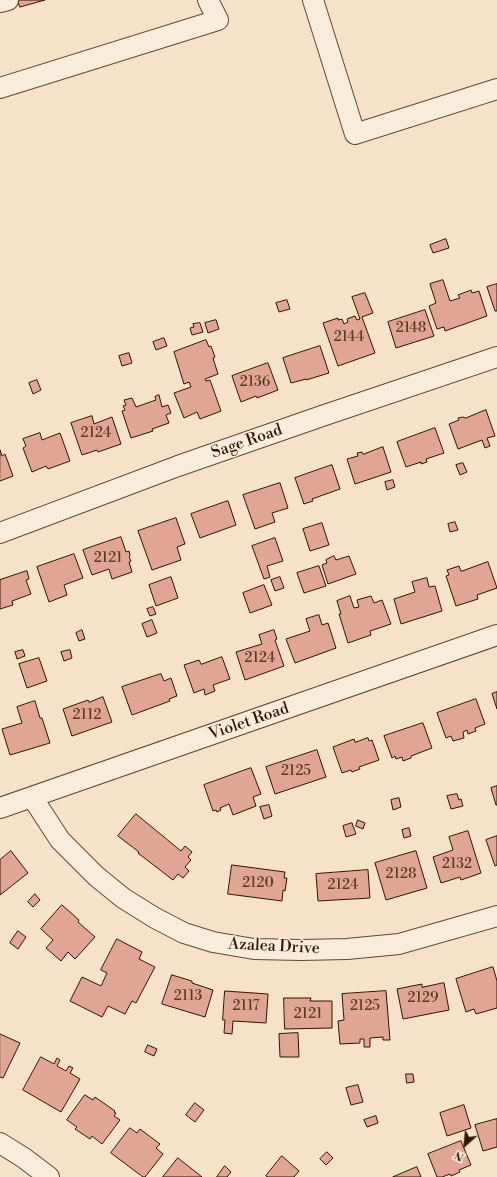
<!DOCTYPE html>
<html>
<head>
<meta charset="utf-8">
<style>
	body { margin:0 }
	#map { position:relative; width:497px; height:1177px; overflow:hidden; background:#f6e2c8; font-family:"Libre Bodoni",serif }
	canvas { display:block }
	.north { position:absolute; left:445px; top:1125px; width:40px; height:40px; -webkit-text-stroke:3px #f9ecdb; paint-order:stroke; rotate:207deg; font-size:11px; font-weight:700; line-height:16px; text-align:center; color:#301500 }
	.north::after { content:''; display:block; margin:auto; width:14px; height:18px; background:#301500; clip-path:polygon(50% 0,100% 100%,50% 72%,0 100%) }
</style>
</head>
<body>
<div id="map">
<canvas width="497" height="1177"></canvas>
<div class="north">N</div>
</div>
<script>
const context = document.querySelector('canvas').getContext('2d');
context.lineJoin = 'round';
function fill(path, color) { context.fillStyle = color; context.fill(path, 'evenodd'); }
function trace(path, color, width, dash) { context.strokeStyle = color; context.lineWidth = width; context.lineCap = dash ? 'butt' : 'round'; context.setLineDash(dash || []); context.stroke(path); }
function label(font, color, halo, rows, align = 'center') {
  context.font = font + ' "Libre Bodoni",serif'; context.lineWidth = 3; context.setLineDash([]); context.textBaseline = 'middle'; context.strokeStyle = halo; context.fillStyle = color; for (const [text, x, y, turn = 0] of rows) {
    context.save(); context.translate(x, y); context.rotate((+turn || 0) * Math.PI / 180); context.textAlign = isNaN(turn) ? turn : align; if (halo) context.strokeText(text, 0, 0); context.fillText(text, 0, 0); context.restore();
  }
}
const building = new Path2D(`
	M18,0H45L20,7Z
	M446,239L449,248L433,253L430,245Z
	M443,280L450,301L460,298L458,295L471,290L472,293L479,291L487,316L445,331L444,327L437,329L429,306L436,303L430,284Z
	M497,284V311H495L487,287Z
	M365,293L373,313L362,317L375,353L338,366L323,323L338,318V320L342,319L344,324L348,322L347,319L355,316L357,320L360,319L352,297Z
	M287,300L290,309L279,312L276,303Z
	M425,310L434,336L396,348L388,322Z
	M216,320L219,329L208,333L205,323Z
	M200,323L203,332L192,335L190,328L194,327L193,324Z
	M164,338L167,346L156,350L153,342Z
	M206,340L209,347L211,346L215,357L213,358L218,374L205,379L206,381L210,380L221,411L200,419L197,412L184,418L174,393L191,387L189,382L184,384L174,352Z
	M320,346L329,373L306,380V379L291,383L283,358Z
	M129,353L132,363L122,366L119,356Z
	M268,363L278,390L257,398L256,396L241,402L232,376Z
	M37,380L41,390L33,394L29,383Z
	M159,395L162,407L168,405L171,413L166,415L169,423L152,429L153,431L131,438L122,411L125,410L123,406L126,405L124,400L132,398L136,407L156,400L155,397Z
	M486,410L495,436L487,438L490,446L485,448L482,440L458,449L449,424L459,420L458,418L464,417L465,418Z
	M92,416L94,424L112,417L121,444L98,452L97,450L82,455L71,423Z
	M435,428L444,453L426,459L427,462L421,464V462L406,467L397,442Z
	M40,433L42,440L60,433L70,461L48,469L46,466L32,472L23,448L26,446L23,439Z
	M383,447L391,472L355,484L347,459L358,456L357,453L362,452L363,454Z
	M0,450L2,456L5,454L13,476L0,481Z
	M463,463L467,472L460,475L456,465Z
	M332,465L340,489L312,499L313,501L304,504L295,478Z
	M393,480L395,487L387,490L385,482Z
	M280,483L288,508L272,513L275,522L255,529L243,495Z
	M228,501L236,525L200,538L191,514Z
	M176,518L185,544L177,547L181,560L152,570L138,531Z
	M455,522L458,530L450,532L448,524Z
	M322,523L329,545L310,551L303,529Z
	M121,537L126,552L129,551L130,556L129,557L131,561L129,562L132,572L112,579L109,569L92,575L83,550Z
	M275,538L283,561L267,566L270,577L264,579L252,546Z
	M74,554L83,578L64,585L67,595L49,602L37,567Z
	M334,556L336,560L349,556L356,574L328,584L322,565L327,563L326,560Z
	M488,562L497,588L477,595L478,599L456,606L446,576L449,575L447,570L459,566L461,571Z
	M319,566L326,586L304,593L297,573Z
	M27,571L29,579L26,580L31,594L12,601L13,605L0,609V580Z
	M171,577L178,598L156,606L149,585Z
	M280,577L284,588L275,591L271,580Z
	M427,578L429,587L435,586L442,611L401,624L394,599L415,592L412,582Z
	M264,585L272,605L250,613L243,593Z
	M350,596L354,608L359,607L357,600L371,596L374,603L382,600L391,624L370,631L371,635L348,643L339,614H341L337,601Z
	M153,607L156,614L150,616L147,609Z
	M319,615L322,625L328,623L336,648L295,663L286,639L310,631L306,619Z
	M152,620L157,633L147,637L142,624Z
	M82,630L85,639L79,641L76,633Z
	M274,630L277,639L275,640L284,666L245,680L236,652L262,644L259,635Z
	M23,650L25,656L17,659L15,652Z
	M70,650L72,658L64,661L61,652Z
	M222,657L230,679L213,685L215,691L205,695L204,689L194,693L184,665L199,660L201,664Z
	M39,658L47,681L27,688L19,664Z
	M161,674L164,681L171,678L177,696L169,699L170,701L132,715L122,687Z
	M497,692V709L492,694Z
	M103,697L112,722L72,736L63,709L88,700L89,702Z
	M476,699L485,724L475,728L476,731L468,734L467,730L463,732L464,738L453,741L451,736L446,738L437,713Z
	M35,701L40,718H42L50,743L10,755L2,729L22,723L17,707Z
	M423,723L432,748L411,756V758L403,761L402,757L396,759L395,756L392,758L384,736Z
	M368,738L369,741L372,740L379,760L359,767L360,769L352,772L351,770L342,773L333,747L354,739L355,742Z
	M317,750L326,777L275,794L266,767Z
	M251,768L261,794L253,797L256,806L233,815L229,804L220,808L221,810L217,812L216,810L213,811L204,785Z
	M497,786V805H496L491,788Z
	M457,794L459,800L461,799L463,806L451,809L447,796Z
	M399,798L401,807L393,810L391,800Z
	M269,805L272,816L264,819L260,807Z
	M136,814L181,851L185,846L192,852L188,857L191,860L185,867L189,871L183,878L178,874L173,880L138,853L139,852L118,836Z
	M358,820L365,823L363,829L356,826Z
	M352,823L356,834L346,837L343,826Z
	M409,828L411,836L404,838L402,830Z
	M468,831L481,873L461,880L460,877L441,883L433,857L453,850L449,837Z
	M497,836V865L495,866L486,840Z
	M11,851L28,873L0,895V860Z
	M416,851L427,888L386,900L375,863Z
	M232,865L285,872L284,878H287L285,891L283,890L282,901L228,894Z
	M368,870L370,898L318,901L316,874Z
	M35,894L40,900L33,907L28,902Z
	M62,905L79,920L78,922L95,937L75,959L68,952L61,961L46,948L53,940L41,929Z
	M18,931L26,937L18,949L10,943Z
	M117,939L142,952L139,959L155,967L136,1003L132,1001L125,1014L108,1006L102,1017L70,1001L82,977L101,986L107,973L101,970Z
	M493,967L497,981V1008L476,1014L474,1009L466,1012L456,979Z
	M172,975L192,981V983L213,990L205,1017L162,1004Z
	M444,983L449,1010L403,1019L397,989L422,984V987Z
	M225,991L268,994L266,1023L233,1021L232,1034L224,1033L225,1020H223Z
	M386,991L390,1040H383V1037L370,1038V1047H364V1039H360V1043L340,1044L338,1021L344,1020L342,994Z
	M284,998H311L310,1001H332V1028L285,1029Z
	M298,1033L299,1057H280L279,1034Z
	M0,1034L20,1043L3,1078L0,1077Z
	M148,1045L157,1049L154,1056L145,1052Z
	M41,1057L54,1064L57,1058L60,1060L57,1066L66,1071L69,1066L73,1068L70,1073L80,1079L61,1112L23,1090Z
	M406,1074H413L414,1082L407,1083Z
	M358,1085L363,1102L351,1105L346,1088Z
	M85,1095L93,1100L95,1097L115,1111L114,1112L116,1113L114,1116L120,1120L102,1144L92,1136L90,1139L75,1129L77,1127L67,1120Z
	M195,1103L204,1110L195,1122L186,1115Z
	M464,1105L471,1128L447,1136L440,1113Z
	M376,1116L378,1123L367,1127L364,1120Z
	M497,1119V1147L483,1151L475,1125Z
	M130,1128L137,1133L140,1129L160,1144L156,1148L163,1154L145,1177H143L111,1153Z
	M461,1141L471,1165L459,1170L460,1172L451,1176L450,1174L442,1177H437L428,1154Z
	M327,1152L333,1158L326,1165L320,1159Z
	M282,1156L299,1171L294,1177H268L266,1176Z
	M178,1158L202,1177H163Z
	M225,1166L231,1172L227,1177H217Z
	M417,1167L421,1177H393Z`);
const minor = new Path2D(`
	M313,0L355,134L497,89
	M0,2L8,0
	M0,88L218,20L208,0
	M0,533L178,466L322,416L497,357
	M32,797L60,840L96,876L123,898L155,918L184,933L213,942L254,949L301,950L347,949L399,944L497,916
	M0,808L497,635
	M0,1143L24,1158L49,1177`);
const numberNames = [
	["2148",411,329],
	["2144",349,338],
	["2136",255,383],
	["2124",96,434],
	["2121",108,559],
	["2124",260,659],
	["2112",87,716],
	["2125",296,772],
	["2132",457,865],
	["2128",401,875],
	["2120",258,884],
	["2124",343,886],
	["2113",188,997],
	["2129",423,999],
	["2117",246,1007],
	["2125",365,1007],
	["2121",308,1015]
];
const streetNames = [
	["Sage Road",247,442,-19],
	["Violet Road",249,722,-19],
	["Azalea Drive",274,947,3]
];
fill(building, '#e0a594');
trace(building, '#301500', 1);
trace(minor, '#624832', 22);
trace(minor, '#f9ecdb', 20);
label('14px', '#5c3925', null, numberNames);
label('16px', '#301500', '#f9ecdb', streetNames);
</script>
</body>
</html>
